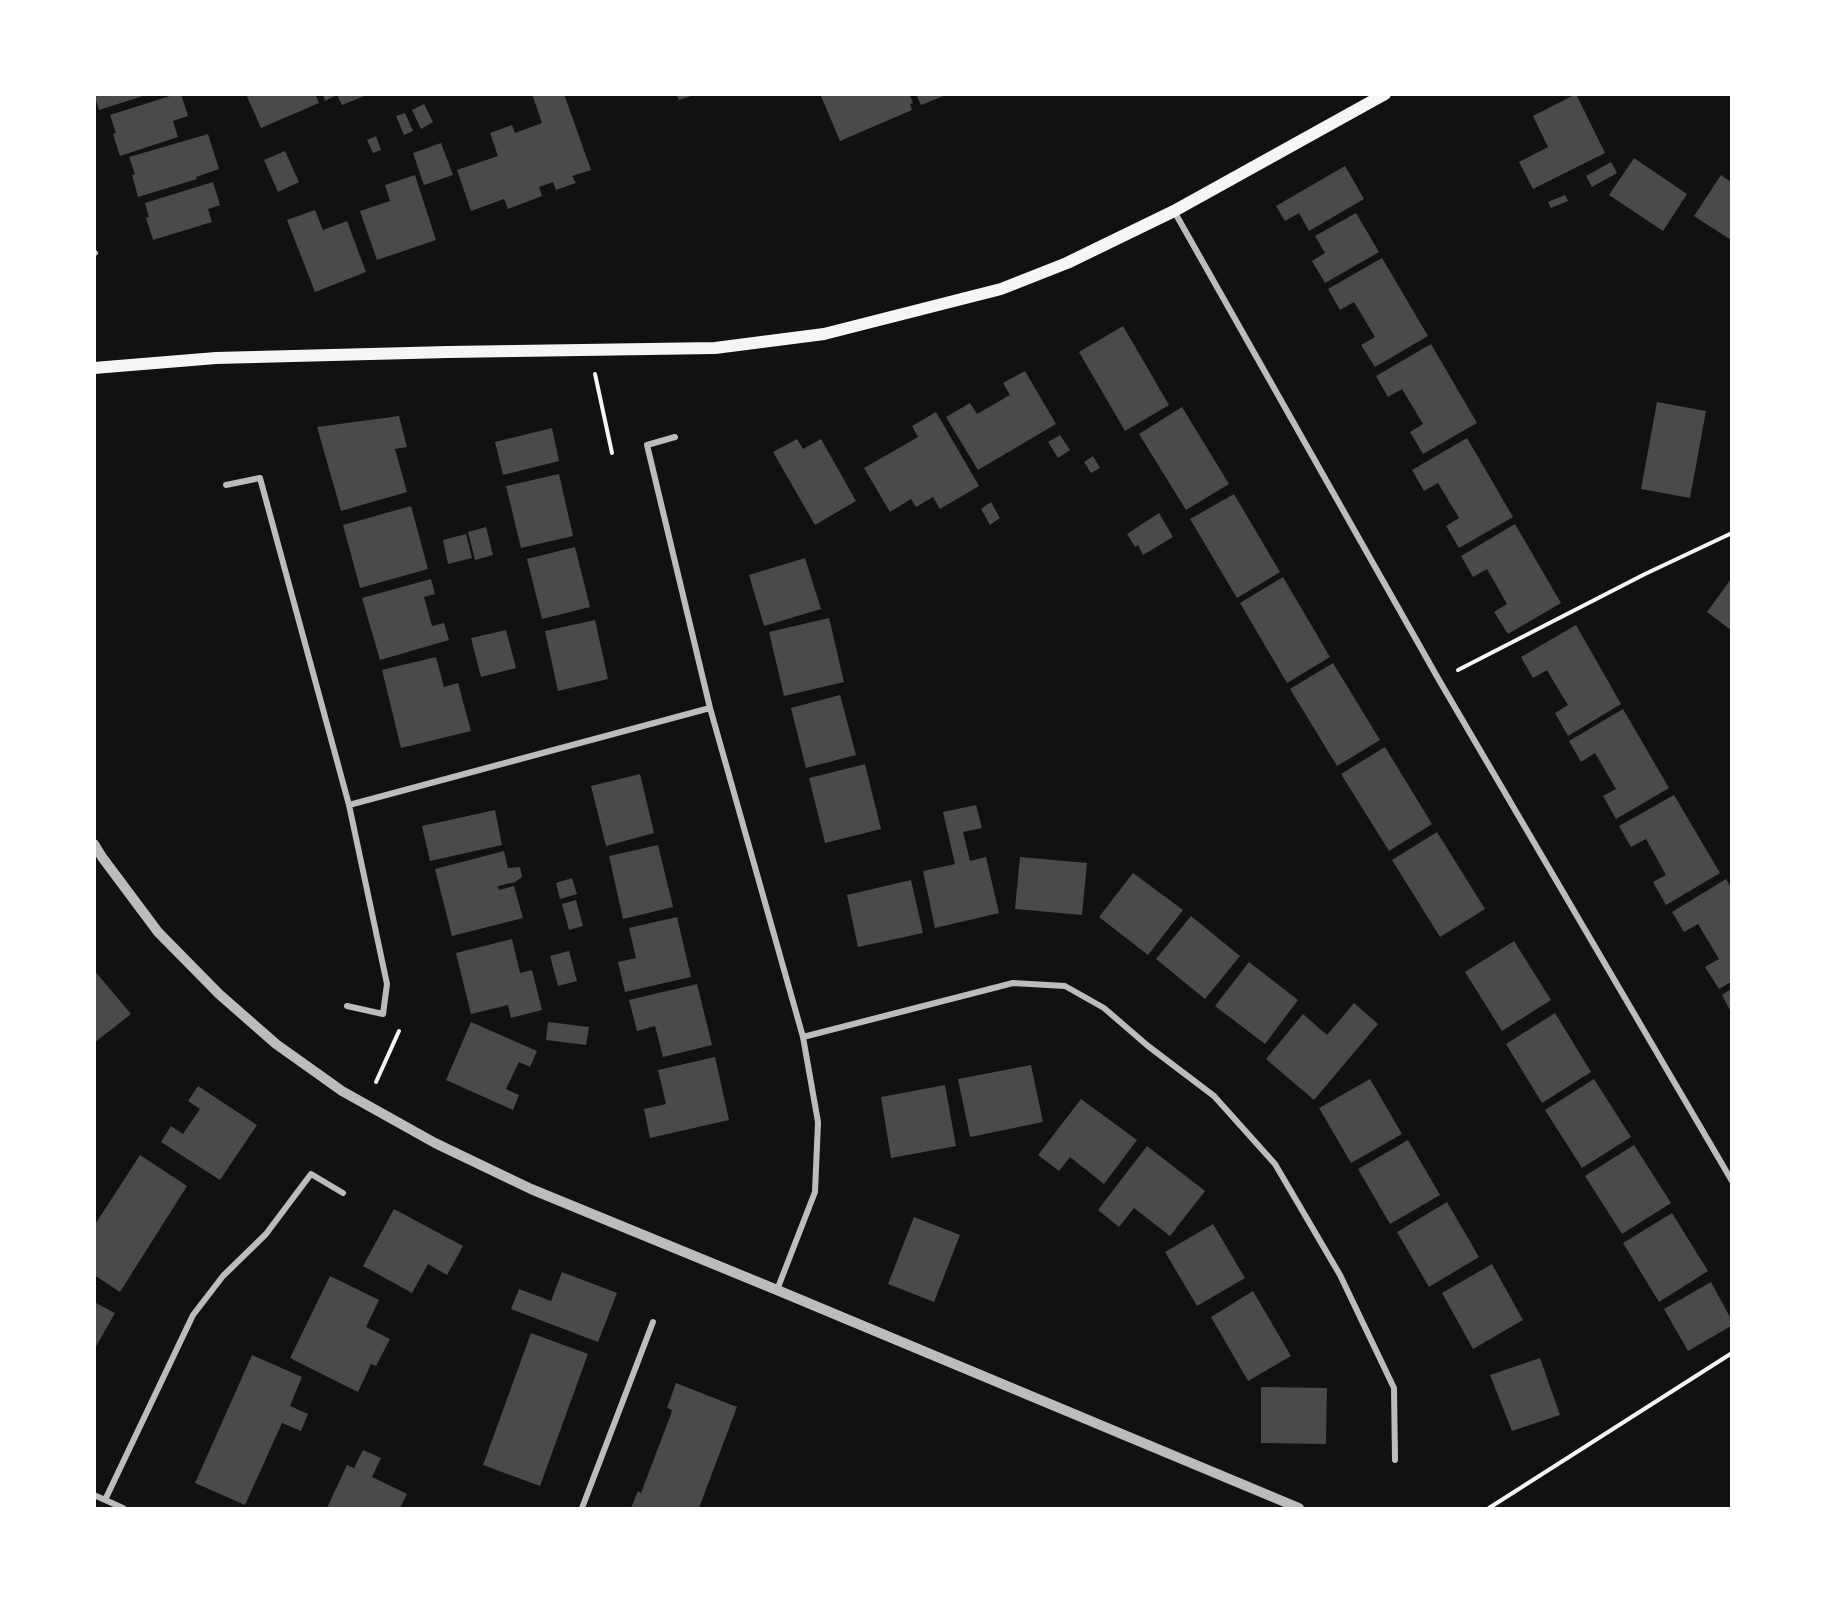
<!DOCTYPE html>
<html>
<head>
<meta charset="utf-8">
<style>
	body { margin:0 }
	#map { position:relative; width:1826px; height:1603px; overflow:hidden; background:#111; font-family:Roboto,sans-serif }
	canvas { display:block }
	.frame { position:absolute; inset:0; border:96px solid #fff; pointer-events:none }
</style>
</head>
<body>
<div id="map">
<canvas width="1826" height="1603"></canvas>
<div class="frame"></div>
</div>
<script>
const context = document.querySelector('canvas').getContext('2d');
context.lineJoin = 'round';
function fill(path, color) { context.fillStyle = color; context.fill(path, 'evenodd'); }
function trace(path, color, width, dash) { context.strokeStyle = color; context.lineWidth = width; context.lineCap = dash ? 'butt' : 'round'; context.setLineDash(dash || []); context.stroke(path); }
const building = new Path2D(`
	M94,94H145L146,95L99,110Z
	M176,94H181L188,116L173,121L178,137L120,156L113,134L116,133L110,115Z
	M246,94H315L319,103L261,128Z
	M323,94H367V95L342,105L337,95L325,101Z
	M532,94H564L591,170L572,176L576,183L556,190L553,182L539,187L542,196L508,209L504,199L471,211L457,170L498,156L490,133L512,125L515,133L542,123Z
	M676,94H694V95L679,100Z
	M826,94H909L913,103L910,104L912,110L840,141L821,96Z
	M916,94H946V95L921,105Z
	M1576,94L1605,153L1533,189L1519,162L1548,147L1533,116Z
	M424,104L433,122L421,129L412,110Z
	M405,113L413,131L404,135L396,116Z
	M208,134L219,169L196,177L197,179L138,197L132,175L135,174L129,157Z
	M376,136L381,150L373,153L367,140Z
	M441,143L453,175L424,185L413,153Z
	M285,151L299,182L278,192L264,160Z
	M1634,158L1687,194L1663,231L1609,195Z
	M1611,162L1617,173L1592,187L1586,176Z
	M1345,166L1364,199L1309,231L1299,213L1285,221L1276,206Z
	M415,175L436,240L377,260L360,211L390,201L385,185Z
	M1721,175L1731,182V240L1694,216Z
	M213,182L220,205L208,209L212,222L153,240L146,218L149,217L145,203Z
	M1565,195L1568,201L1551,208L1548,202Z
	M315,210L323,230L347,221L366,272L315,292L287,220Z
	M1356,213L1379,252L1325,283L1312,261L1325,253L1315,236Z
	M1382,258L1428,336L1375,367L1361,345L1375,337L1354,302L1340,310L1328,289Z
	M1123,326L1169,405L1125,431L1079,352Z
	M1431,344L1477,423L1423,454L1410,432L1423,424L1402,389L1388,397L1376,376Z
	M1025,371L1056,424L978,470L946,417L970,403L977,414L1010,395L1003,383Z
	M1657,402L1706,411L1690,498L1641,489Z
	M1182,407L1229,484L1186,510L1139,434Z
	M936,412L979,486L940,509L933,497L916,507L911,499L890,512L864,468L918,437L912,426Z
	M399,416L407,447L395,449L407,492L341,511L317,427Z
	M552,428L559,461L503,475L495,442Z
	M1060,435L1070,450L1058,458L1048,442Z
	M1467,438L1513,517L1459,548L1446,526L1459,518L1438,483L1424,491L1412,470Z
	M797,439L803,449L821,439L856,501L815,525L773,452Z
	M1093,456L1100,468L1091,473L1084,462Z
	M559,474L573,536L521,548L506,486Z
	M1234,494L1280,572L1237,598L1190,519Z
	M991,502L1000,518L990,525L981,509Z
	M411,506L428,569L360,588L343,525Z
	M1159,513L1173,537L1143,555L1138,545L1135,547L1127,534Z
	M1515,524L1561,603L1508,634L1494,612L1507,604L1487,569L1473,577L1461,556Z
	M486,527L493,555L475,560L468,532Z
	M466,534L472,558L448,564L443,540Z
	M575,547L590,607L542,619L527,559Z
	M805,558L821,609L764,626L749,575Z
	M1283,577L1330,657L1287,683L1240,603Z
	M431,579L435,594L424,597L432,626L444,623L449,640L380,660L362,598Z
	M1731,579V630L1707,612Z
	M829,618L844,682L784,696L769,632Z
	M595,620L608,679L558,691L545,631Z
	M1576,625L1621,704L1568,736L1555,713L1568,705L1558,689L1547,670L1533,678L1521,657Z
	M506,630L516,668L481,677L471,638Z
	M436,657L444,687L458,683L471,731L401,748L382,670Z
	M1333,663L1380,740L1337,766L1290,689Z
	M840,695L856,755L806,768L791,708Z
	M1623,709L1669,788L1616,819L1603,796L1616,789L1595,753L1581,762L1569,741Z
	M1385,747L1432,824L1389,851L1341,774Z
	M865,764L881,829L825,843L809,778Z
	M640,774L654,833L606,846L591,786Z
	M1674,795L1720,873L1666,905L1653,882L1666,875L1646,839L1631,847L1619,826Z
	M976,805L982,828L963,832L970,861L986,857L999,913L935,928L923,871L955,864L943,812Z
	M495,810L502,845L430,861L422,826Z
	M1437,832L1485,909L1440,937L1392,860Z
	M658,845L673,907L623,919L609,856Z
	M504,851L508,868L520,867L522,877L515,882L498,886L499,890L514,886L523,918L452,936L435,869Z
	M1020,857L1087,863L1082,915L1015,909Z
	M1133,873L1183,910L1148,955L1099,917Z
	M572,878L577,894L560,899L556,883Z
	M1726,879L1731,888V982L1719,989L1705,967L1719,959L1698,924L1684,932L1672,912Z
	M911,880L923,933L858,947L847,895Z
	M576,900L583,926L569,930L562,904Z
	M1191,916L1240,956L1205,999L1156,959Z
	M677,917L691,977L625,992L618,962L636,958L629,928Z
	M512,939L520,973L532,970L542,1010L511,1018L508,1005L471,1014L456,953Z
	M1514,941L1551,1000L1502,1031L1465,972Z
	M569,951L577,981L558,986L550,956Z
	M1249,962L1298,1000L1265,1044L1215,1006Z
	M94,970L131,1014L94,1043Z
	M697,984L712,1045L663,1057L655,1026L637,1031L629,1000Z
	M1731,989V1012L1722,995Z
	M1354,1003L1378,1024L1314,1100L1266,1059L1303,1014L1327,1035Z
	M1555,1013L1591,1072L1542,1103L1506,1044Z
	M471,1022L537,1051L530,1067L519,1062L506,1089L519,1095L513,1110L446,1080Z
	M548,1022L589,1027L586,1045L546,1040Z
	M715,1057L729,1120L650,1138L644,1109L666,1104L658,1070Z
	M1031,1065L1043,1122L970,1137L958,1079Z
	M1370,1079L1402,1134L1351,1163L1319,1108Z
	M1594,1079L1631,1137L1582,1168L1545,1110Z
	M945,1085L956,1146L891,1158L881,1097Z
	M198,1086L257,1125L220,1180L161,1142L171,1126L183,1134L200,1109L188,1101Z
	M1081,1099L1137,1140L1104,1184L1070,1157L1059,1171L1038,1155Z
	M1408,1140L1440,1195L1390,1224L1358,1169Z
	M1634,1145L1671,1203L1622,1234L1585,1176Z
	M1147,1146L1205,1191L1170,1236L1134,1208L1119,1227L1098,1210Z
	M140,1155L187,1186L120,1292L94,1275V1226Z
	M1447,1202L1479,1257L1429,1287L1397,1232Z
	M394,1209L463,1246L447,1275L428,1264L412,1293L363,1266Z
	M1672,1213L1708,1271L1659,1302L1623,1243Z
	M914,1217L960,1235L934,1302L888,1284Z
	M1213,1224L1245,1278L1197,1306L1165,1252Z
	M1492,1264L1523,1320L1473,1349L1442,1293Z
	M562,1272L617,1293L598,1342L511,1309L519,1289L551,1301Z
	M330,1276L379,1300L366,1327L390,1339L376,1366L371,1364L358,1392L290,1358Z
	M1711,1282L1731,1319V1326L1688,1351L1664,1309Z
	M1253,1291L1291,1356L1248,1381L1211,1317Z
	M94,1302L115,1313L94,1350Z
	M531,1333L588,1354L540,1486L483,1465Z
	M252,1355L302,1377L290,1406L308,1414L301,1431L282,1423L245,1505L195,1483Z
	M1540,1358L1560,1415L1512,1431L1490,1375Z
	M676,1383L737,1407L699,1508H631L638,1491L641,1493L671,1414L672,1410L667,1408Z
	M1261,1387L1327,1388L1326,1444L1261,1443Z
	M363,1450L381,1458L372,1477L407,1494L400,1508H327L347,1465L354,1468Z`);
const path = new Path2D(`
	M595,374L612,453
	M1458,670L1645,574L1732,533
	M376,1082L399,1031
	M1489,1508L1732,1353`);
const minor = new Path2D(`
	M1174,211L1439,680L1732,1181
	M94,252L95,253
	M675,437L647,445L710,708L803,1037L818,1122L815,1192L777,1290
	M226,485L260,478L349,805L387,984L383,1014L347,1006
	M349,805L710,708
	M803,1037L1013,983L1065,986L1104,1008L1148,1046L1214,1096L1275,1164L1340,1275L1394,1388L1395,1460
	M94,1495L123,1508
	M105,1500L193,1315L223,1276L266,1234L311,1174L343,1193
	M582,1508L653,1322`);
const tertiary = new Path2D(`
	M94,844L102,857L158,932L219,994L276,1044L342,1091L435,1143L531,1189L777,1290L1299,1508`);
const secondary = new Path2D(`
	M94,368L216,358L448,352L715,348L824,334L1001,289L1067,263L1174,211L1385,94`);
fill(building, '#4a4a4a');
trace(path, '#f5f5f5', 4);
trace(minor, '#bcbcbc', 6);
trace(tertiary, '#bcbcbc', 10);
trace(secondary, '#f5f5f5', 12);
</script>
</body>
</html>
